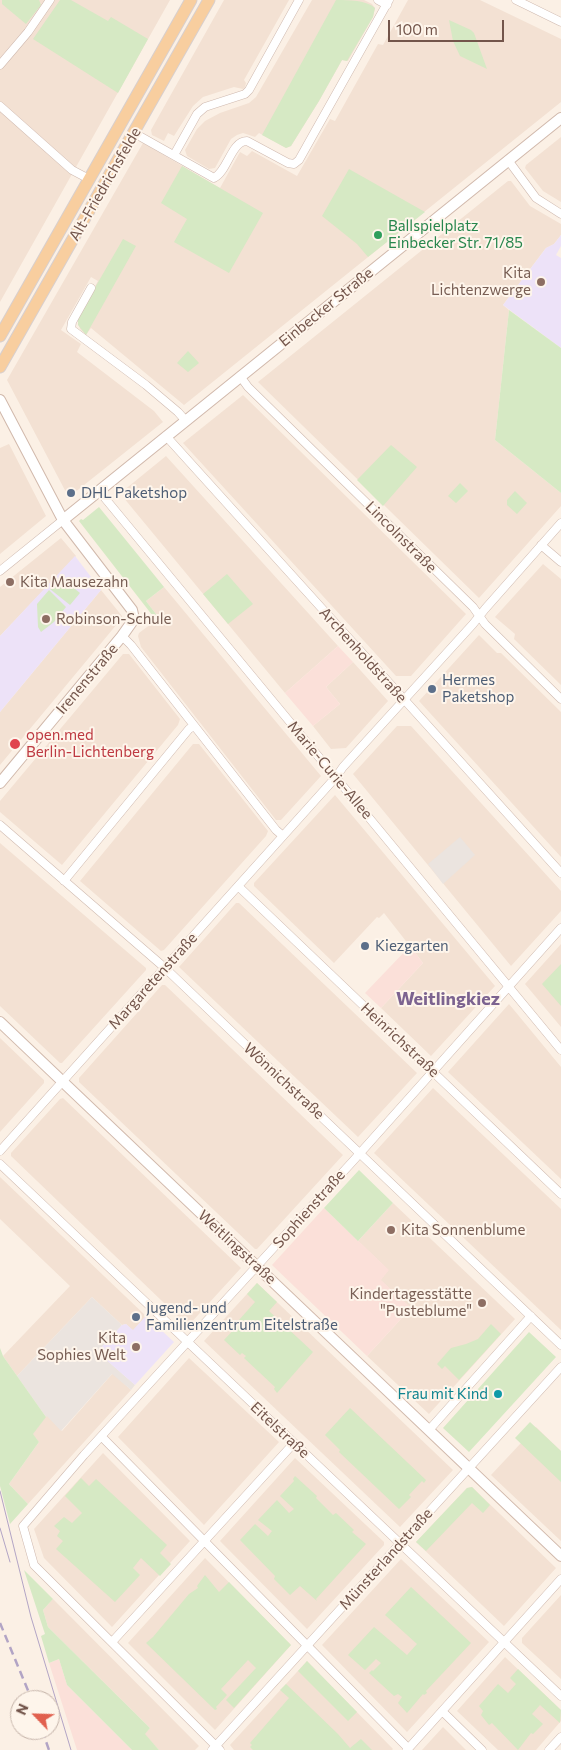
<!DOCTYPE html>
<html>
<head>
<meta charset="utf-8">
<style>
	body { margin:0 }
	#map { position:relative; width:561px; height:1750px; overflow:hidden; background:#fbf0e5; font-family:Commissioner,sans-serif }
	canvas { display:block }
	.north { position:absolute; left:10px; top:1690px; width:50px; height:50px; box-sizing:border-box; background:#fef5eb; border:1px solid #c6b5ab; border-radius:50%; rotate:294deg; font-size:14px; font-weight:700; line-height:20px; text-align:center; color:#73554b }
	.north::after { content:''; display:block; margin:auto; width:18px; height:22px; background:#e1604e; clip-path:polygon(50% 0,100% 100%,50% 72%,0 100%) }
	.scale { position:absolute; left:388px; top:20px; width:116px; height:22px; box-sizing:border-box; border:2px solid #73554b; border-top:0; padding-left:6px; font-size:15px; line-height:18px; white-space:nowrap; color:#73554b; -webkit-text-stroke:4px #fef5eb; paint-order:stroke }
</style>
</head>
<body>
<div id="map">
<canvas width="561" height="1750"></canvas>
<div class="north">N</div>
<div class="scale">100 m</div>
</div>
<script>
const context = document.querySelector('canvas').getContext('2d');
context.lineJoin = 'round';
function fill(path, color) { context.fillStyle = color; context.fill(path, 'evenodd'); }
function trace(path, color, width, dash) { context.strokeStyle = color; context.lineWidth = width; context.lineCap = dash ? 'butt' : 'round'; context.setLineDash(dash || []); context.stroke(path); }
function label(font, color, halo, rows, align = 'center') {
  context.font = font + ' Commissioner,sans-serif'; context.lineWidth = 4; context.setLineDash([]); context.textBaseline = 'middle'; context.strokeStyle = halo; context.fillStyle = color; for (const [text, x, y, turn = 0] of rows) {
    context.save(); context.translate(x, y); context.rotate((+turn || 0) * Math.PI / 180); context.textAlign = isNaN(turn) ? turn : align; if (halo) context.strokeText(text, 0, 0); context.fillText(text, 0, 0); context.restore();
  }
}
const residential = new Path2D(`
	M0,0H170L0,302Z
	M224,0H289L244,80L246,83L245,87L243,89L234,87L203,97L193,106L174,136L168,133L164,141L152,135L151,130Z
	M312,0H364L372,4L375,8L373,17L348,61L342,60L319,101L291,146L286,148L259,133L255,137L243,133L237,135L231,139L215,168L209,169L187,156L185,150L197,129L205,121L220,113L249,103L256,97Z
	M408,0H480L561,39V102L184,405L91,328L86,335L80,329L78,322L79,314L98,281L91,277L61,330L81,344L77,352L154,411L163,422L69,497L68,496L7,380L143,143L220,188L240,152L247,156L252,151L297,176L330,119L335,121L378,44L383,45Z
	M561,137V202L543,191L525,168L526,165Z
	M508,181H511L530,206L561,224V235L554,244L546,248L503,305L509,310L495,440L561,493V506L479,598L258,382Z
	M243,395L466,614L411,676H396L183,443Z
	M9,444L46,516L0,554V448Z
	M166,456L338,646L285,693L123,497V491Z
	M61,538L76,556L0,636V587Z
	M543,564L561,579V685L514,639L515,634L495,617Z
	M164,587L321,776L281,820H276L141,647L138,636L139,633L159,618L146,601Z
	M101,590L122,616V618L0,765V712Z
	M479,635L497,653H501L561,712V857L419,701Z
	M123,654H129L180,719L178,725L62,865L0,812V801Z
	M353,662L388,701L346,748L331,749L313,726L340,704L326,687Z
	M397,726H411L561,891V911L511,966L353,774Z
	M193,744H199L268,831L266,836L164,950L161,951L80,881Z
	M335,795L495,986L431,1056L381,1008L423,963L384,913L379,918L377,917L334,963L254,886V883Z
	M0,843L146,968V970L62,1063H60L0,1006Z
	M236,903H239L417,1073L358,1137L179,967Z
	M561,944V1027L525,984Z
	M162,985H165L343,1155L257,1249H255L79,1082V1078Z
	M509,1004L561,1067V1179L448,1072Z
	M0,1038L44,1080V1083L0,1132Z
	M433,1088L561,1209V1330L374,1153Z
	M63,1098L241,1268L188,1326L11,1156V1153L60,1099Z
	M0,1177L146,1316L133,1331L126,1324L122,1325L92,1297L17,1376L3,1356L70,1286L0,1219Z
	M393,1203L515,1319L429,1414L367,1356L411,1308L380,1280L388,1270L358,1241Z
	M257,1283L453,1470L400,1527L204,1341Z
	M189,1358L279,1442L204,1525L118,1437Z
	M113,1373L131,1390L28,1504L9,1484L39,1442L32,1434L47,1415L62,1431Z
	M536,1427L561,1451V1541L491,1475Z
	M103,1453L190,1541L112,1627L44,1558L34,1529Z
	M295,1458L384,1542V1545L307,1629L220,1541Z
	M472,1487L556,1568L504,1626L416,1542L467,1488Z
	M205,1558L291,1645L215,1730L128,1643Z
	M401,1559L489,1642L407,1732L322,1645Z
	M561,1595V1679L522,1643V1638Z
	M53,1599L199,1746L195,1750H159L144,1734L150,1728L48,1627L43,1610Z
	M505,1657L561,1710V1721L536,1750H498L457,1711Z
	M307,1661L393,1749L392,1750H234L230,1745Z
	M443,1727L466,1750H422Z`);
const commercial = new Path2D(`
	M338,646L353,662L326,687L340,704L313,726L285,693Z
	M410,946L423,963L381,1008L365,993Z
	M324,1208L389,1270L381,1280L411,1308L367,1356L272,1265Z
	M59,1659L67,1685L132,1750H77L49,1663Z`);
const industrial = new Path2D(`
	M460,837L475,855L443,884L428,864Z
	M92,1297L122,1325L98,1352L135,1385L131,1390L112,1374L61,1431L47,1416L46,1417L17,1376Z`);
const education = new Path2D(`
	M561,235V246L556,255L561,258V348L503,305L546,248L554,244Z
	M75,556L101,590L0,712V636Z
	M146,1316L174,1342L135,1385L97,1352L122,1325L126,1324L133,1330Z`);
const green = new Path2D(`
	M2,0H39L41,5L26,24L2,4Z
	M60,0H71L108,21L111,17L148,39L118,93L33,39Z
	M336,0C350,0 366,0 375,8L373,17L347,61L342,60L319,101L291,146L286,148L262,135Z
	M449,20L471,30L474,33L487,69L460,56L453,41Z
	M182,166L263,213L229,273L174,242L187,219L161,203Z
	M349,169L425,212L368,257L357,244L322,216Z
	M123,239L136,246L86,335L78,325V317Z
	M509,310L561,348V493L495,440Z
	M188,351L199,363L188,372L177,363Z
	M391,445L417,467L383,506L357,480Z
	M460,483L468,491L456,503L448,496Z
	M515,491L527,503L517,514L507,505V500Z
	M99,507L164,587L146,601L159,618L156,620L79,521L81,519L83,520Z
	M227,574L253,604L228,624L203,594Z
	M60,577L80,593L70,605L50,589Z
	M49,590L66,607L54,622L41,632L38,627L37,604Z
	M561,964V1006L542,984Z
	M359,1170L393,1203L358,1241L324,1208Z
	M257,1283L277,1302L269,1311L313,1352L277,1393L274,1389L275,1387L244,1358L246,1356L242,1353L240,1355L224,1340L238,1325L246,1331L249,1329L239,1320L255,1302L247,1294Z
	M491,1324L501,1334L459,1380L445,1366L442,1369L437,1364L451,1348L466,1344L478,1339Z
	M529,1332L556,1357L469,1452L443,1428Z
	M0,1348L3,1356L46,1417L33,1434L39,1442L9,1484L28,1504L10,1524L0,1486Z
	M350,1408L426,1480L424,1483L422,1481L409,1495L411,1497L399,1509L339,1452L340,1450L325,1435Z
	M530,1422L561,1451V1482L515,1438Z
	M295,1476L317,1496L316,1498L333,1515L336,1513L354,1530L352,1532L366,1544L316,1599L317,1601L300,1586L290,1595L274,1579L275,1576L240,1540L255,1524L268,1536L272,1531L258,1520L277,1500L289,1513L294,1509L280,1496L294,1481L293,1479Z
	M81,1478L89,1486L96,1479L167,1545L160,1553L171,1564L160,1576L141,1558L133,1568L140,1575L115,1602L56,1549L63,1541L57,1536L60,1531L54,1526L64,1517L72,1523L82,1513L65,1496Z
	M472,1487L490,1505L483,1513L472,1503L426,1551L416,1542L467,1488Z
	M24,1570L53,1599L43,1610L48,1627L150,1728L145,1734L159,1750H132L67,1685L59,1659L49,1663L41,1636L45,1634Z
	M205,1575L219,1592L229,1582L291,1645L234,1708L226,1700L256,1668L248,1660L221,1689L227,1695L216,1707L217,1709L215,1710L146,1643L153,1637L189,1594L198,1588L197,1586Z
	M411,1587L471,1643L426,1691L427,1693L424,1695L423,1694L407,1713L398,1703L402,1697L398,1694L394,1696L369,1673L372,1670L373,1671L381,1663L376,1659L365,1670L348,1655L374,1627L407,1655L417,1644L385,1615Z
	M307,1661L357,1712L348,1721L298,1671Z
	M518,1669L561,1710L560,1723L540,1705L532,1714L543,1724L533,1734L531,1733L518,1750L492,1723L489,1725L481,1715L483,1711L479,1706L498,1684L508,1693L516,1684L510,1678Z
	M286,1684L338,1734L350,1748L361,1739L372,1750H253L250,1747L252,1745L250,1743L289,1698L280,1690Z`);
const street = new Path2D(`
	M378,0L387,5
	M516,0L561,22
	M0,65L28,32L50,0
	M0,106L72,170L89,179
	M134,133L214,178C228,171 231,141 247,141L288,163L294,164L299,160L313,135L389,0
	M174,155L197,114L205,107L245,94L249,90L299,0
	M508,160L536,198L561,214
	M91,288L72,322L71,329L146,385L178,412L185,420
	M240,376L248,387L473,607L485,624L561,699
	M166,436L561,873
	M99,491L561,1050
	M541,545L561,562
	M0,571L63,520
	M122,636L131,645L276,830L283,836
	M0,825L165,968L561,1345
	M64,881L189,729L194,726
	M238,886L561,1194
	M0,1151L336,777L343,767L473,624L485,609L561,523
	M0,1164L561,1696
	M429,1430L531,1316
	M102,1437L408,1748
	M112,1642L294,1443
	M442,1711L482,1750
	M212,1750L561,1367
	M220,1750L34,1565L23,1526L84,1455L353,1161L561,928
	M407,1750L561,1579
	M549,1750L561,1737`);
const secondary = new Path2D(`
	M0,400L63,520L132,610L134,619L122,636L0,783
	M63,520L561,118
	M0,1022L561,1556`);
const primary = new Path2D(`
	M0,336L191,0
	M0,367L209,0`);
const tram = new Path2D(`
	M0,1491L31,1617L71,1750
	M0,1528L10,1562`);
const rail = new Path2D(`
	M0,1623L32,1700
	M42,1730L49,1750`);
const markers = [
	[378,235,5,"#2e9e5b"],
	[541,282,5,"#8d6e63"],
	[71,493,5,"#5c6f8a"],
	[10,582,5,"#8d6e63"],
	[46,619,5,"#8d6e63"],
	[432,689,5,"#5c6f8a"],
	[15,744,6,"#e0444e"],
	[365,946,5,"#5c6f8a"],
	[391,1230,5,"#8d6e63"],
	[482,1303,5,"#8d6e63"],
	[136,1317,5,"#5c6f8a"],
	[136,1347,5,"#8d6e63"],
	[498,1394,5,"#0f9aa8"]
];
const streetNames = [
	["Alt-Friedrichsfelde",105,184,-60],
	["Einbecker Straße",326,307,-39],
	["Lincolnstraße",401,537,45],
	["Archenholdstraße",363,655,48],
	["Irenenstraße",87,679,-50],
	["Marie-Curie-Allee",330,770,50],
	["Margaretenstraße",153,981,-48],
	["Heinrichstraße",400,1040,43],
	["Wönnichstraße",284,1081,43],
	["Sophienstraße",309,1209,-48],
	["Weitlingstraße",237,1247,43],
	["Eitelstraße",280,1430,43],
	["Münsterlandstraße",386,1559,-48]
];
const leisureNames = [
	["Ballspielplatz",388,226],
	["Einbecker Str. 71/85",388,243]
];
const educationNames = [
	["Kita",531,273],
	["Lichtenzwerge",531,290],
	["Kita Mausezahn",20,582,"left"],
	["Robinson-Schule",56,619,"left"],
	["Kita Sonnenblume",401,1230,"left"],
	["Kindertagesstätte",472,1294],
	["\"Pusteblume\"",472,1311],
	["Kita",126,1338],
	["Sophies Welt",126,1355]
];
const serviceNames = [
	["DHL Paketshop",81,493],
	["Hermes",442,680],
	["Paketshop",442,697],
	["Kiezgarten",375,946],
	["Jugend- und",146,1308],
	["Familienzentrum Eitelstraße",146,1325]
];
const healthNames = [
	["open.med",26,735],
	["Berlin-Lichtenberg",26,752]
];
const cultureNames = [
	["Frau mit Kind",488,1394]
];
const quarterNames = [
	["Weitlingkiez",448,999]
];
fill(residential, '#f3e1d3');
fill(commercial, '#fbe0d9');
fill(industrial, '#ebe4df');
fill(education, '#ede2f8');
fill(green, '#d6e9c4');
trace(street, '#cfb9af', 9);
trace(secondary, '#d1b9ac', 12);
trace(primary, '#d8cfcd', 13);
trace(street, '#fff', 8);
trace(secondary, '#fff', 10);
trace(primary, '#f8ce9f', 11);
trace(tram, '#b2a4c5', 1);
trace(rail, '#b2a4c5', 2.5, [8, 5]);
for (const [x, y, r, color] of markers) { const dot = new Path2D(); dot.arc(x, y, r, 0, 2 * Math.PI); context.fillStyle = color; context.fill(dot); trace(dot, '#fef5eb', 2); }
label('15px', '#73554b', '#fef5eb', streetNames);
label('15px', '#27864d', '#fef5eb', leisureNames, 'left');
label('15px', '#785e54', '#fef5eb', educationNames, 'right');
label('15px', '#4e5e75', '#fef5eb', serviceNames, 'left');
label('15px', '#be3a42', '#fef5eb', healthNames, 'left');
label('15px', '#0d838f', '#fef5eb', cultureNames, 'right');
label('bold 18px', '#7c6390', '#fef5eb', quarterNames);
</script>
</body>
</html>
